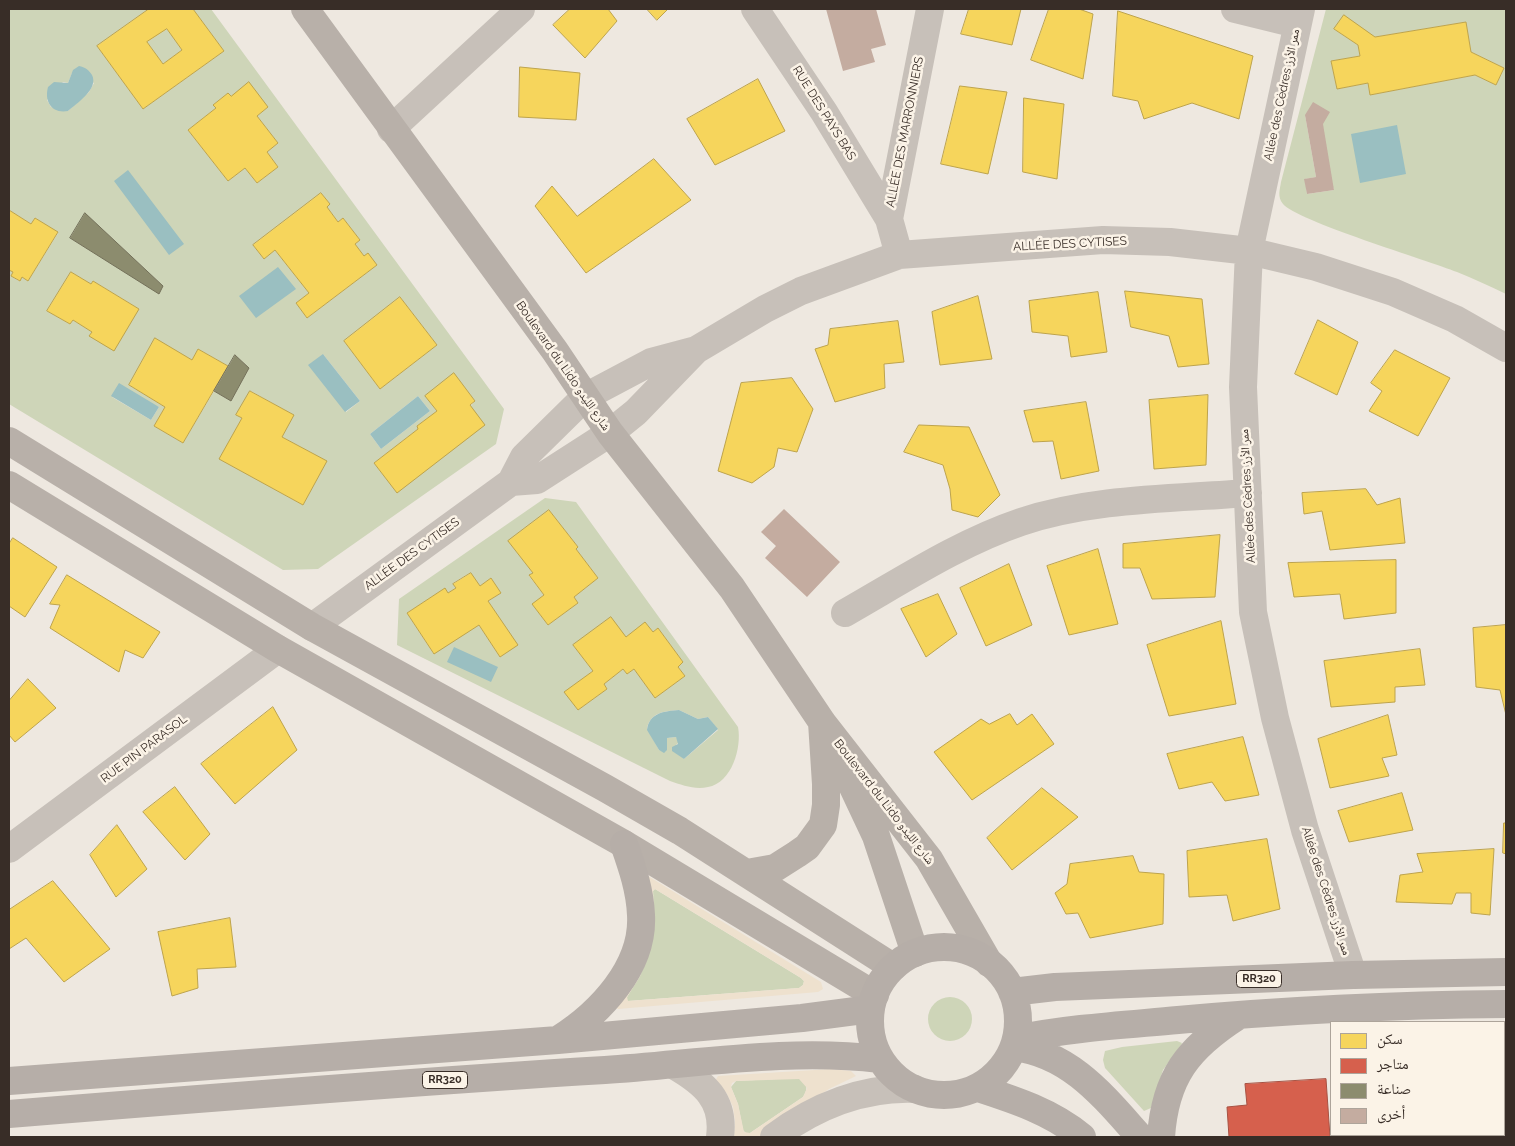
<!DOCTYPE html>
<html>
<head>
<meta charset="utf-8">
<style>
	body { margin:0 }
	#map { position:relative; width:1515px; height:1146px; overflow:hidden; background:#eee8e0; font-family:Raleway,"Noto Naskh Arabic",sans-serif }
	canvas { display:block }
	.frame { position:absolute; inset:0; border:10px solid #382d27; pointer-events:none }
	.legend { position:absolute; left:1330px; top:1021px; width:175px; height:115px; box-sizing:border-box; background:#fbf3e7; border:1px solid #ada49a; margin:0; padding:6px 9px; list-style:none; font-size:15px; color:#382d27 }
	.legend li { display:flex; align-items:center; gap:10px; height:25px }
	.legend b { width:25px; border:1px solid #ada49a }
</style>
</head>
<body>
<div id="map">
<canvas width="1515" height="1146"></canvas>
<div class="frame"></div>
<ul class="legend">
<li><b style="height:14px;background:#f6d55c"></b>سكن</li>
<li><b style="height:14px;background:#d6604d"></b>متاجر</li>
<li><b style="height:14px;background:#8c8c6e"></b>صناعة</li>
<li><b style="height:14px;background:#c4aca0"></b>أخرى</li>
</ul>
</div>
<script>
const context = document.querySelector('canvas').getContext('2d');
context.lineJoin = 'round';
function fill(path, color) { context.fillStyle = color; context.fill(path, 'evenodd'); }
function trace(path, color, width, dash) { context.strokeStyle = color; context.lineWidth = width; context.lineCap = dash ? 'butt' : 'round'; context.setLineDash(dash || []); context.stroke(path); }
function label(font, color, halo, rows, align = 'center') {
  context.font = font + ' Raleway,"Noto Naskh Arabic",sans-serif'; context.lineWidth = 5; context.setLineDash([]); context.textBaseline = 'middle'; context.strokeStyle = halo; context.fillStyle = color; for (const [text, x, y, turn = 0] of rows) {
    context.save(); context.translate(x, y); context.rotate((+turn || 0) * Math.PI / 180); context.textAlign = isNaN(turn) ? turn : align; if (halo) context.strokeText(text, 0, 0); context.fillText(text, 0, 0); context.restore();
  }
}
const green = new Path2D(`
	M9,9H149L97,46L143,109L224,51L193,9H211L504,409L496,444L318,569L283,570L9,404V270L13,272L11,276L19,281L22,277L28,281L58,233L35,218L31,224L9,210ZM72,73L94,83L89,92L68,111L51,107L47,100L63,82L68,83ZM228,93L231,96L268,107L257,116L278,143L267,152L278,167L257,183L245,168L228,181L188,130L216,108L213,105ZM321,193L330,204L327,207L338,222L343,218L360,240L355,244L364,256L377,265L307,318L296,303L309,293L275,250L264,259L253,245ZM85,214L163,286L159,293L70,238ZM71,272L91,284L93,281L139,309L89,336L92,332L73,320L70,324L47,311ZM400,297L437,345L380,389L344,341ZM155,339L192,360L198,349L228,366L235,355L249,368L231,401L214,391L183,443L154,426L165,407L129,385ZM323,354L360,401L346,412ZM454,374L475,401L397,492L374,463L418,429L417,426L437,411L426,396ZM251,391L293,415L282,437L326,461L303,505L220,459L242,418L237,415ZM418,396L430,411L381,449L370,434ZM112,397L159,407L151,420Z
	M1326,9H1506V294C1490,286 1474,279 1457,272C1429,261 1295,220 1283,204C1277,197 1280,189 1281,182ZM1466,22L1471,52L1504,68L1496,85L1475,75L1370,95L1368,83L1337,89L1331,61L1360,56L1358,45L1334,29L1375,37ZM1305,115L1334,190L1307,194L1305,179L1316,177Z
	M167,29L182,50L163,64L147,42Z
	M545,498L576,502L738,727C742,747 732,783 708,787C695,790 682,785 670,781L397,645L399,599ZM549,510L578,547L576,549L598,578L574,597L578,603L548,625L533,605L544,595L529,576L533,573L509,541ZM470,573L480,586L491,578L501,593L488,601L517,645L500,657L479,625L433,653L407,613L444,589L448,593L456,588L453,583ZM645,623L653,632L658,628L683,662L678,667L685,676L655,698L634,669L627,674L623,669L604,684L607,689L578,710L565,692L593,671L573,645L626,637ZM679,710L698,719L708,717L718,730L684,759L676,745L679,742L676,737L667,738L665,752L659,750L647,728C651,712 665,711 679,710Z
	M655,889L801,978L804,981L803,985L799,988L628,1001L626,999C630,991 636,984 640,976C653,949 655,920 653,891Z
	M928 1019a22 22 0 1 1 44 0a22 22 0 1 1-44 0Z
	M1177,1041L1182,1043L1181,1045L1163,1070L1151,1108L1144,1111L1105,1068L1103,1060L1105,1051L1122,1047Z
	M796,1078C807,1080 809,1089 803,1097L750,1133H746L743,1130L738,1104L731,1087L736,1081Z`);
const plaza = new Path2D(`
	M648,876L821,982L823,989L818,992L618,1009L615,1007ZM655,889L801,978L804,981L803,985L799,988L628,1001L627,997L640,976L651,946L654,922L653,891Z
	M831,1069L851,1071L856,1076L829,1089L758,1137H734L735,1121L733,1107L727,1094L715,1081L718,1076ZM799,1079L807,1088L803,1097L750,1133L744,1132L738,1104L731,1087L732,1083L736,1081Z`);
const water = new Path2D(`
	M79,66C85,67 89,70 92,75C99,89 77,103 68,111C52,114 44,102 48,87L54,82L68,83L73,70Z
	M1397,125L1406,174L1360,183L1351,134Z
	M128,170L184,244L169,255L114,181Z
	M278,267L296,289L256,318L239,296Z
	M323,354L360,401L345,412L308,365Z
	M119,383L159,407L151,420L111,396Z
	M418,396L430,411L381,449L370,434Z
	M454,647L498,667L491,682L447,662Z
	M679,710L698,719L708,717L718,729L684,759L672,751V747L678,744L676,737L667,738V750L664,753L659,750L647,730C649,713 664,711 679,710Z`);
const homes = new Path2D(`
	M149,9H193L224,51L143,109L97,46ZM167,29L182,50L163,64L147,42Z
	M570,9H608L617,21L585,58L553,25Z
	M647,9H668L657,20Z
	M969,9H1021L1012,45L961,34Z
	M1049,9H1079L1093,14L1083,79L1031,60Z
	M1118,11L1253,56L1239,119L1192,103L1144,119L1138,101L1113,96Z
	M1344,15L1375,37L1466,22L1471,52L1504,68L1496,85L1475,75L1370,95L1368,83L1337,89L1331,61L1360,56L1358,45L1334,29Z
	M520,67L580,73L576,120L519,117Z
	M758,79L785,131L715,165L687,119Z
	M249,82L268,107L257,116L278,143L267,152L278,167L257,183L245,168L228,181L188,130L216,108L213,105L228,93L231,96Z
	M960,86L1007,92L988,174L941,164Z
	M1024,98L1064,104L1057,179L1023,172Z
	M654,159L691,200L586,273L535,206L552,186L577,216Z
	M321,193L330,204L327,207L338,222L343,218L360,240L355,244L364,256L368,253L377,265L307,318L296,303L309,293L275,250L264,259L253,245Z
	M9,210L31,224L35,218L58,232L28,281L22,277L20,281L11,276L13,272L9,270Z
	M71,272L91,284L93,281L139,309L114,351L89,336L92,332L73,320L70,324L47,311Z
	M1125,291L1202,299L1209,364L1178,367L1169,336L1131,327Z
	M1098,292L1107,352L1071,357L1068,336L1032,332L1029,301Z
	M978,296L992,359L940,365L932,312Z
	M400,297L437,345L380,389L344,341Z
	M1318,320L1358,342L1337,395L1295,374Z
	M898,321L904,362L884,364L885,388L835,402L815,349L828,345L830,329Z
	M155,338L192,360L198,349L228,366L183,443L154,426L165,407L129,385Z
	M1395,350L1450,378L1418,436L1369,411L1382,391L1371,383Z
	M454,373L475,401L470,405L485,425L397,493L374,463L418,429L417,426L437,411L425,396Z
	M792,378L813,409L797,452L778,448L774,467L752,483L718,471L741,383Z
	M250,391L294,415L282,437L327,461L303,505L219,459L242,418L236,415Z
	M1208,395L1206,465L1154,469L1149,400Z
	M1086,402L1099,471L1061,479L1053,441L1033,442L1024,411Z
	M919,425L969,427L1000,495L978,517L952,510L950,489L943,465L904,452Z
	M1366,489L1377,505L1400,498L1405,543L1330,550L1322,511L1304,514L1302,493Z
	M549,510L578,547L576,549L598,578L574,597L578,603L548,625L532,604L544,595L529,575L533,573L508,541Z
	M1220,535L1215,597L1152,599L1140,568H1123V544Z
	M13,538L57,567L25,617L9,606V544Z
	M1098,549L1118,624L1069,635L1047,566Z
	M1396,560V613L1344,619L1340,594L1294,597L1288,563Z
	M1009,564L1032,625L986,646L960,588Z
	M471,573L480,586L491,578L501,593L488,601L518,645L500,657L479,625L434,654L407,613L445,588L448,593L456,588L453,584Z
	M67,575L160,632L143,658L125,650L119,672L50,628L60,605L50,604Z
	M938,594L957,634L926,657L901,609Z
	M611,617L626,637L645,622L653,632L658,628L683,662L678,667L685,676L655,698L634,669L627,674L623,669L604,684L607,689L578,710L564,692L593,671L573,645Z
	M1221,621L1236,704L1169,716L1147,645Z
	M1506,625V715L1500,690L1476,687L1473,628Z
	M1420,649L1425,685L1395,687V702L1331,707L1324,661Z
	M28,679L56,708L15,742L9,735V701Z
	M273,707L297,750L235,804L201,764Z
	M1010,714L1017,725L1032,714L1054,744L972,800L934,752L981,719L989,724Z
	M1388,715L1397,755L1382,758L1389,776L1330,788L1318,739Z
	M1243,737L1259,795L1225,801L1212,782L1179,789L1167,754Z
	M175,787L210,834L185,860L143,812Z
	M1042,788L1078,817L1012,870L987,838Z
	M1402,793L1413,830L1349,842L1338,811Z
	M1504,823H1506V854L1503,853Z
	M117,825L147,869L116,897L90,855Z
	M1267,839L1280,909L1233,921L1227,895L1189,897L1187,851Z
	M1494,849L1490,915L1471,913V893H1456L1452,904L1396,902L1400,875L1423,872L1417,854Z
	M1133,856L1139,872L1164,874L1163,924L1090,938L1078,913L1066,914L1055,893L1067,884L1070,864Z
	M53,881L110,949L64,982L26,938L9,949V910Z
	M230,918L236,967L197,969L198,988L172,996L158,932Z
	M1408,1135H1469V1137H1408Z`);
const shops = new Path2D(`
	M1326,1079L1330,1137H1229L1227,1107L1247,1105L1245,1084Z`);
const industry = new Path2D(`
	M85,213L163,286L159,294L70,238Z
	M235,355L249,368L231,401L214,391Z`);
const building = new Path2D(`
	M826,9H876L886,45L871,49L875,62L843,71Z
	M1313,102L1330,112L1323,124L1334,190L1307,194L1304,179L1316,177L1305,115Z
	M784,509L840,562L807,597L765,558L776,546L761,532Z`);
const service = new Path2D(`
	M1337,1135V1137`);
const minor = new Path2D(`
	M755,9L824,112L889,219
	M1235,9L1296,24
	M1301,9L1249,251L1243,387L1253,612L1275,718L1305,830L1353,975
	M391,129L521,9
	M899,255L889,219L930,9
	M511,482L537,480L610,433L636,412L696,350
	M845,613C903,580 959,543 1021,522C1093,498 1173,499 1248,493
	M312,627L511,482L524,457L585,397L651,362L696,350L765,309L801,291L899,255L1103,240L1170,242L1249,251L1316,267L1393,292L1455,319L1506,348
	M9,849L278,649
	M675,1066C704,1083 725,1100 720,1137
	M774,1137C816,1106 863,1087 915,1089`);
const secondary = new Path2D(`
	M305,9L555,351L610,433L732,588L822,722L929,859L989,963
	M9,441L312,627L605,788L680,831L893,967
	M9,485L278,649L624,844L875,995
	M843,766L876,836L915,953
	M747,873L775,868L797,854L807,847L823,825L826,805V784L822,722`);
const primary = new Path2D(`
	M870 1021a74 74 0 1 1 148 0a74 74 0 1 1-148 0Z
	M1012,992L1055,987L1353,975L1506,972
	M559,1039C600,1013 644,967 641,915C640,890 632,867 624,844
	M1016,1039C1070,1028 1124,1025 1178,1020C1287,1010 1396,1005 1506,1004
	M1014,1047C1071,1054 1104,1097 1140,1137
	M9,1081L558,1040L802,1018L871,1009
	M978,1088C1015,1100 1052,1112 1082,1137
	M9,1114C207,1098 406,1082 605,1070C696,1064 789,1048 880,1059
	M1161,1137C1165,1077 1188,1048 1238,1016`);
const shields = [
	[1259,979,45],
	[445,1080,45]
];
const shieldNames = [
	["RR320",1259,979],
	["RR320",445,1080]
];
const streetNames = [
	["Allée des Cèdres ممر الأرز",1282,95,-78],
	["RUE DES PAYS BAS",824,113,58],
	["ALLÉE DES MARRONNIERS",905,132,-79],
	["ALLÉE DES CYTISES",1070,244,-3],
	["Boulevard du Lido شارع الليدو",563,366,55],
	["Allée des Cèdres ممر الأرز",1248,496,-93],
	["ALLÉE DES CYTISES",412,554,-36],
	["RUE PIN PARASOL",144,749,-37],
	["Boulevard du Lido شارع الليدو",884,802,52],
	["Allée des Cèdres ممر الأرز",1326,891,72]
];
fill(green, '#ced5b8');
fill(plaza, '#eee1ce');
fill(water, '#9abfc1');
fill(homes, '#f6d55c');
trace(homes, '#bda34c', 1);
fill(shops, '#d6604d');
trace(shops, '#a75142', 1);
fill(industry, '#8c8c6e');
trace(industry, '#737059', 1);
fill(building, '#c4aca0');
trace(service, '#c7c0b9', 14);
trace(minor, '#c7c0b9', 28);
trace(secondary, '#b8b0a9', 28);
trace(primary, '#b6aea8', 28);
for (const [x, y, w] of shields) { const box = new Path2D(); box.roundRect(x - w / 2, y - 8.5, w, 17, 4); context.fillStyle = '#fbf3e7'; context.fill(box); trace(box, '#382d27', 1); }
label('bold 11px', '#382d27', null, shieldNames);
label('12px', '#382d27', '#fbf3e7', streetNames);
</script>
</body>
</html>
